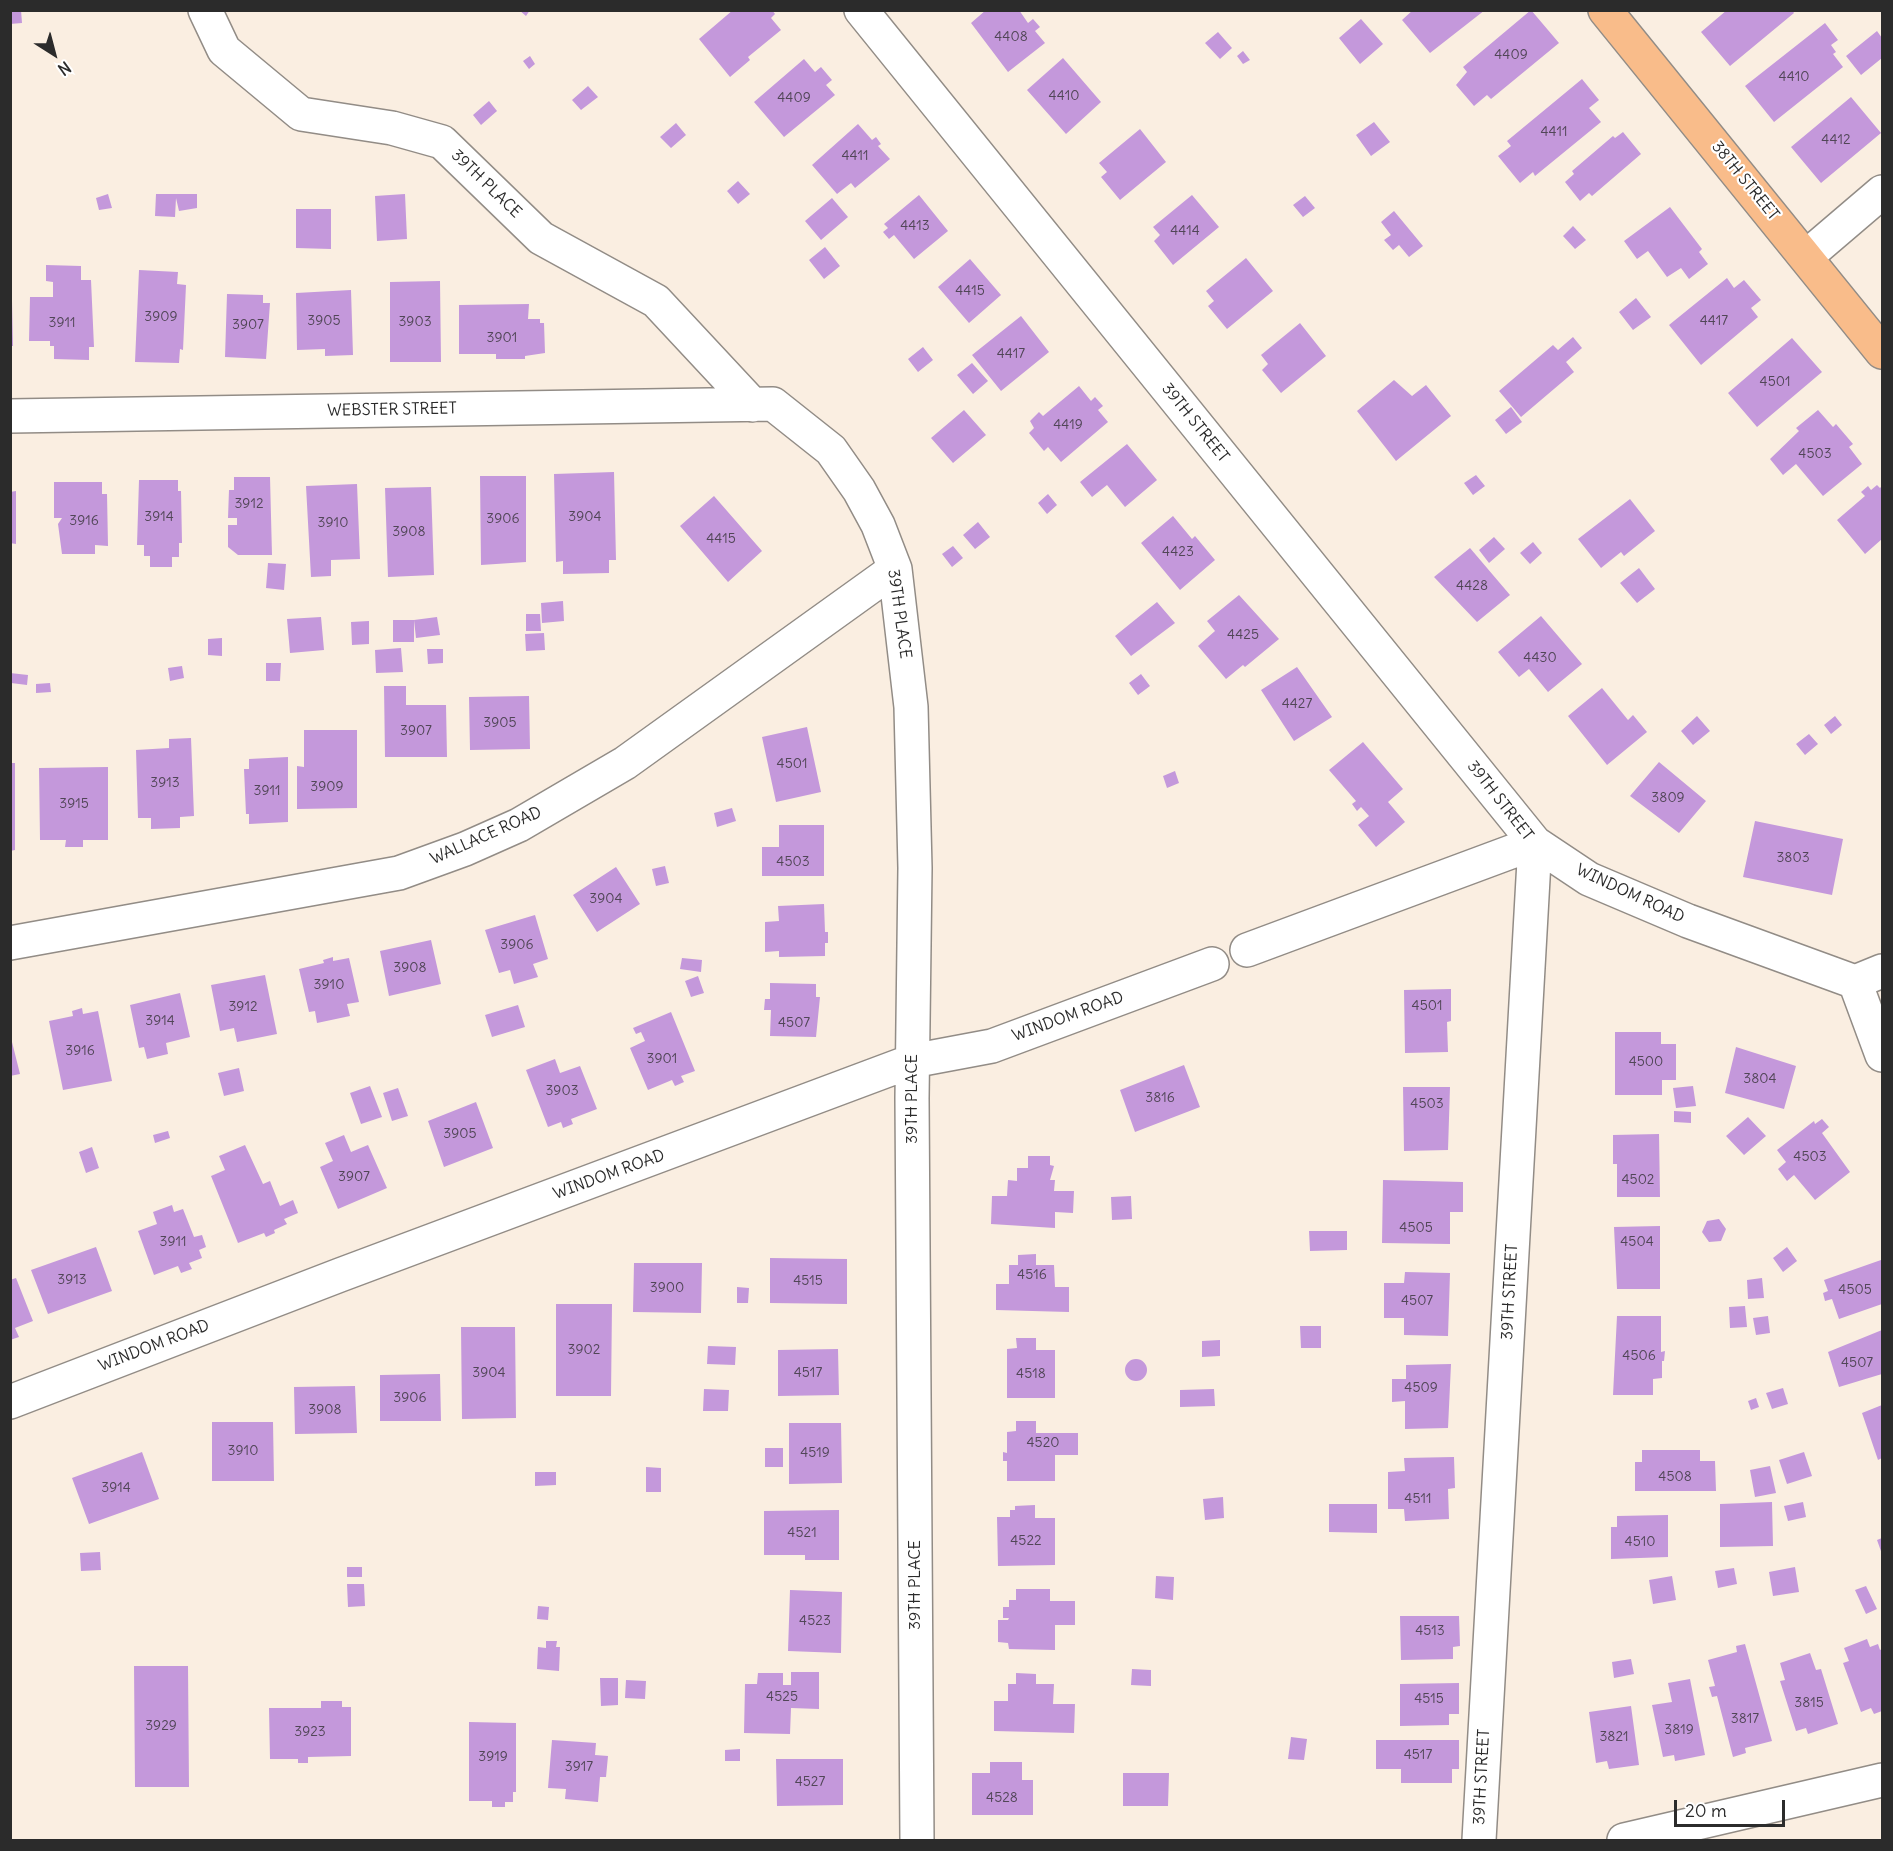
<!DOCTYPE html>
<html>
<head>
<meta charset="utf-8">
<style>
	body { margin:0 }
	#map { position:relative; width:1893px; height:1851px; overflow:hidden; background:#faeee1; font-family:Delius,sans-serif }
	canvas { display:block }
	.frame { position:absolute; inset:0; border:12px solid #2b2b2b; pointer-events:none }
	.north { position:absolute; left:24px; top:24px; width:60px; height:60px; -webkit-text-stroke:4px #fff; paint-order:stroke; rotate:144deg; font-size:16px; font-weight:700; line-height:24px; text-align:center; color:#2b2b2b }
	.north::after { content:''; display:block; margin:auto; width:21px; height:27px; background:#2b2b2b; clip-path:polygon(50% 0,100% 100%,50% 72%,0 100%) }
	.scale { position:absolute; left:1674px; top:1800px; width:111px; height:27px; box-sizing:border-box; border:3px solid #2b2b2b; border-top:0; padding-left:8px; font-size:18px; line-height:21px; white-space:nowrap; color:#2b2b2b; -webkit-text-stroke:4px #fff; paint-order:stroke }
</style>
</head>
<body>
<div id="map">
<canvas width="1893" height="1851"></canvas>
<div class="frame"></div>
<div class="north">N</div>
<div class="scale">20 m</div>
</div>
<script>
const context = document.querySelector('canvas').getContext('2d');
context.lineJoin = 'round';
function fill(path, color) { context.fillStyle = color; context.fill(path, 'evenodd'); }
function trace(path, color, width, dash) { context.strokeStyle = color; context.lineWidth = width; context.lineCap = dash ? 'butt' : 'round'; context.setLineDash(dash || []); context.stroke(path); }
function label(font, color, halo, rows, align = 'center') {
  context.font = font + ' Delius,sans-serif'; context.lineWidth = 4.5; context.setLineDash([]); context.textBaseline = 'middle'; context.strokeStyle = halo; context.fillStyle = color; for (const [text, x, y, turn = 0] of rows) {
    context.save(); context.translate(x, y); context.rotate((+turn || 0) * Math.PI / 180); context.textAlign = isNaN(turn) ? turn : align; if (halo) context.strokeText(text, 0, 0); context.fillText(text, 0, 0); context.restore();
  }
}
const building = new Path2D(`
	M10,10H21L22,23L10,24Z
	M519,10H530L526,16Z
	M733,10H772L775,14L771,18L781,30L748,57L750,60L730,77L699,39Z
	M986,10H1019L1028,23L1033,19L1040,27L1035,31L1045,43L1008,72L971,23Z
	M1413,10H1485L1430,53L1402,20Z
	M1531,10L1559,43L1491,99L1487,95L1474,106L1456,85L1467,72L1463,67Z
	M1727,10H1792L1794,13L1730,66L1701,32Z
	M1361,19L1383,44L1360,64L1339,38Z
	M1825,23L1838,40L1831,45L1836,52L1833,54L1843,67L1774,122L1745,86Z
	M1877,31L1882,38V58L1861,75L1846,56Z
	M1218,32L1232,48L1220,59L1205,43Z
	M1243,51L1250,60L1243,64L1237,56Z
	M530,56L535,64L529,69L523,61Z
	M1063,58L1101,102L1066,134L1027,90Z
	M804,59L815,72L821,67L832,80L826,85L835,95L784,137L754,102Z
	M1582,79L1599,100L1589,108L1601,122L1535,176L1533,172L1520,183L1498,156L1511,146L1507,141Z
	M588,86L598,97L581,110L572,100Z
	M1851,97L1881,133L1821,183L1791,147Z
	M489,101L497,111L481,125L473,115Z
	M1374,122L1390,142L1371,156L1356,135Z
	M676,123L686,135L671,148L660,137Z
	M858,124L872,140L876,137L881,144L878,146L890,159L855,188L851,183L837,194L812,165Z
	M1140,129L1166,162L1120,200L1101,177L1107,172L1099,163Z
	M1623,132L1641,154L1592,196L1589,193L1580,201L1565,182L1574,174L1572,171L1613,136L1615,138Z
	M738,181L750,194L738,204L727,191Z
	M108,194L112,208L99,210L96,198Z
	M156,194H197V208L179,211L176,198L175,217L155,216Z
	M405,194L407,239L377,241L375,196Z
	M919,195L948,231L914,259L894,235L889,239L883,232L888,228L884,224Z
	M1192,195L1219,227L1173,265L1154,241L1160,235L1153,227Z
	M1305,196L1315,208L1303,217L1293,205Z
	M832,198L848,217L821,240L805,221Z
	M1670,207L1702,249L1699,252L1708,264L1689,279L1681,268L1667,277L1648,251L1637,259L1624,241Z
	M296,209H331V249L296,248Z
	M1394,211L1423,246L1409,257L1399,245L1393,250L1384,240L1391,235L1381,222Z
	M1573,226L1586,240L1575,249L1563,236Z
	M825,247L840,266L824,279L809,260Z
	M1246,258L1273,291L1227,329L1208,306L1214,301L1206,291Z
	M970,259L1001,295L969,323L938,287Z
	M46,265L81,266V280H91L94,347H89V360L54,359V346H50V341H29L30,297H53V282L46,281Z
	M139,270L178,272L177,284L186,285L183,350L180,349L179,363L135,362Z
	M1727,278L1734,288L1744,280L1761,300L1751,308L1758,317L1701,365L1669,325Z
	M440,281L441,362H390V282Z
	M351,290L353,355L325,356V349L297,350L296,293Z
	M227,294L263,295V303H270L266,359L225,357Z
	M1636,298L1651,317L1633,330L1619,312Z
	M10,301H12L13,346H10Z
	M529,304L528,319H540V323H544L545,353L525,356V359H496V354H459V305Z
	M1021,316L1049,352L1001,391L972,355Z
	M1300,323L1326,356L1281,393L1262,370L1268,364L1261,355Z
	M1573,337L1582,348L1566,362L1574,372L1521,417L1499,391L1553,345L1558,350Z
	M1792,338L1822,372L1757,427L1728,393Z
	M923,347L933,360L918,372L908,359Z
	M972,363L988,381L973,394L957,375Z
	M1394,380L1412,396L1426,385L1451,416L1396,461L1357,411Z
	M1079,386L1091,401L1095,397L1103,406L1098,410L1108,422L1061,462L1048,447L1044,451L1029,433L1034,428L1030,421L1039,412L1043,416Z
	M1511,407L1522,422L1506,434L1495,420Z
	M964,410L986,435L953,463L931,438Z
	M1818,410L1833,427L1836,424L1853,444L1849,447L1862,464L1823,496L1796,464L1783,475L1770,459L1799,431L1796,428Z
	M1127,444L1157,480L1125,507L1107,485L1092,497L1080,482Z
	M614,472L616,560H609V573L563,574V561L556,562L554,474Z
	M1476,475L1485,486L1473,495L1464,483Z
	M480,476H526V562L481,565Z
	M234,477H270L272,555H238L228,547V525H237V518H228L229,490H234Z
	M139,480H178V491H181L182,543H179V557H172V567H150V556H144V545H137Z
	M54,482H102V494H107L108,546L95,545V554H62L58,524L62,518H54Z
	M357,484L360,559L331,560V576L311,577L306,486Z
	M1877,485L1880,488L1882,486V539L1865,554L1837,520L1865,496L1861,492L1868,486L1871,490Z
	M431,487L434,575L388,577L385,488Z
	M16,491V544L10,543V492Z
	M1048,494L1057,505L1047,514L1038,503Z
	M714,496L762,551L728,582L680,526Z
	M1630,499L1655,531L1624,556L1621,552L1601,568L1578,539Z
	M1173,516L1192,539L1195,536L1215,560L1180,590L1141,543Z
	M978,522L990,537L975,549L963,535Z
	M1494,537L1505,549L1489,563L1479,550Z
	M1533,542L1542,553L1530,564L1520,553Z
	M953,546L963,558L952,567L942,554Z
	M1470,548L1510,595L1477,622L1434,577Z
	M268,563L286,564L284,590L266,588Z
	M1639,568L1655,589L1637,603L1620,583Z
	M1239,595L1279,639L1245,667L1243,665L1226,679L1198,646L1215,631L1207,621Z
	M563,601L564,621L542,623L541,603Z
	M1157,602L1175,623L1131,656L1115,636Z
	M526,614H540L541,631H526Z
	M1541,616L1582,664L1548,692L1529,669L1519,677L1498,652Z
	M321,617L324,650L290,653L287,619Z
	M437,617L440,635L416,638L414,620Z
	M393,620H414V642H393Z
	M369,621V644L352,645L351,622Z
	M544,633L545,650L526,651L525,634Z
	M222,638V656L208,655V639Z
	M401,648L403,672L376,673L375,650Z
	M427,649H443V663L428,664Z
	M266,663H281L280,681H266Z
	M182,666L184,678L170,681L168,668Z
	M1297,667L1332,717L1294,741L1261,690Z
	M10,673L28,675L27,685L11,683Z
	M1141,674L1150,686L1138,695L1129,683Z
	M50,683L51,692L36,693V684Z
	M384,686H406V705H446L447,757H385Z
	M1602,688L1628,720L1633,715L1647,732L1607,765L1568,716Z
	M529,696L530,749L470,750L469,697Z
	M1697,716L1710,731L1693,745L1681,731Z
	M1835,716L1842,725L1831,734L1824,725Z
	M807,727L821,792L776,802L762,737Z
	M304,730H357V808L297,809V766L304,767Z
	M1809,734L1818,744L1805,755L1796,744Z
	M191,738L194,816L180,817V828L151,829V818H138L136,750L169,748V739Z
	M1363,742L1403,789L1388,802L1405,822L1376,847L1358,825L1369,816L1361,807L1357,811L1352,804L1356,801L1329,770Z
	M288,757V822L249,824V814H246L244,769H249V759Z
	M1659,762L1706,801L1679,833L1630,796Z
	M10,763H15V850L10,851Z
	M108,767V840H83V847H65L66,840H40L39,768Z
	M1175,771L1179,783L1167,788L1163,776Z
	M732,808L736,821L717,827L714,813Z
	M1755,821L1843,839L1832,895L1743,877Z
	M779,825H824V876H762V847H779Z
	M665,866L669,883L656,886L652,869Z
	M616,867L640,904L597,932L573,895Z
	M824,904L825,932H828V943H825V956L779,957V951L765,952V922L779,921L778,906Z
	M535,915L548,959L533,964L538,977L514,984L510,970L499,973L485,930Z
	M431,940L441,984L389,996L380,951Z
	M333,957V961L349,958L359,1002L347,1004L350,1016L317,1023L315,1011L309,1012L299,969L324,963L323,960Z
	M682,958L702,960L701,972L680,969Z
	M265,975L277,1034L237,1042L234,1028L220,1031L211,985Z
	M698,976L704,993L691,997L685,981Z
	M770,983L816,984V997H820L816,1037L770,1036L771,1010H764L765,999H770Z
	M1451,989V1021L1447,1022L1448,1052L1405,1053L1404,990Z
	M180,993L190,1037L166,1043L168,1054L147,1059L144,1047L139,1048L130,1005Z
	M518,1005L525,1027L492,1037L485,1015Z
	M82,1008L83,1014L98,1011L112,1081L63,1090L49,1021L73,1016L72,1011Z
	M671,1012L695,1071L681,1076L684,1082L675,1086L672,1080L648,1090L630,1048L645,1041L641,1032L636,1034L633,1028Z
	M1615,1032H1661V1044H1676V1080H1662V1095H1615Z
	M10,1034L20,1074L10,1076Z
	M1736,1047L1796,1066L1784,1109L1725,1093Z
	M555,1059L560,1073L580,1066L597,1109L571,1119L573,1124L563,1128L561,1122L548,1127L526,1070Z
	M1184,1065L1200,1107L1135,1132L1120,1090Z
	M239,1068L244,1091L224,1096L218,1073Z
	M370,1086L382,1117L361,1124L350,1093Z
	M1693,1086L1696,1106L1676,1108L1673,1088Z
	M1403,1087H1450L1448,1150L1404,1151Z
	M398,1088L408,1116L392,1121L383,1093Z
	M476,1102L493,1148L444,1167L428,1121Z
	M1674,1111L1691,1112V1123L1674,1122Z
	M1748,1117L1766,1136L1744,1155L1726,1136Z
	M1822,1119L1829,1127L1822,1133L1850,1172L1815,1200L1794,1175L1787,1181L1778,1169L1786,1162L1777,1150L1814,1121L1815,1124Z
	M168,1131L170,1138L155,1143L153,1135Z
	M1659,1134L1660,1197H1617V1164H1613V1135Z
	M344,1135L351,1152L368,1145L387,1188L338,1209L320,1167L333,1161L325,1143Z
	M245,1145L263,1184L270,1181L280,1206L293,1200L298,1213L284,1219L287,1224L274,1230L275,1233L266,1237L264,1233L238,1243L211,1176L225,1170L219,1156Z
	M92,1147L99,1168L86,1173L79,1152Z
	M1028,1156H1050V1165L1054,1166L1050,1180H1055L1054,1191H1074L1073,1213L1055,1212V1228L991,1224L992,1196H1007L1008,1180L1017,1181V1168H1028Z
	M1383,1180L1463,1182V1212H1450V1244L1382,1243Z
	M1131,1196L1132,1219L1112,1220L1111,1197Z
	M172,1205L174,1212L183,1209L194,1237L202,1235L206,1247L199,1250L202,1258L189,1263L192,1269L181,1273L178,1266L154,1275L138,1231L157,1224L153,1212Z
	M1719,1219L1726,1229L1721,1241L1709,1242L1702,1232L1707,1221Z
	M1660,1226V1289H1617L1614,1227Z
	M1309,1231H1347V1250L1310,1251Z
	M96,1247L112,1291L48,1314L31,1270Z
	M1787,1247L1797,1261L1783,1272L1773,1258Z
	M1036,1254V1265H1054L1055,1287H1069V1312L996,1310V1284H1009V1265H1018V1255Z
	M770,1258L847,1259V1304L770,1303Z
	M1881,1260L1882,1304L1839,1319L1832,1299L1825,1301L1823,1293L1828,1291L1824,1280Z
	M634,1263H702L701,1313L633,1312Z
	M1405,1272L1450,1273L1448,1336L1404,1335V1318H1384V1283H1404Z
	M16,1278L33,1321L15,1328L19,1337L10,1340V1280Z
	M1762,1278L1764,1298L1748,1299L1747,1280Z
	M737,1287L749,1288L748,1303H737Z
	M556,1304H612L611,1396H556Z
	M1745,1306L1747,1327L1730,1328L1729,1307Z
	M1617,1316H1661V1352L1665,1351L1664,1361H1662V1378L1653,1379V1395H1613Z
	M1768,1316L1770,1333L1756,1335L1753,1318Z
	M1300,1326H1321V1348H1301Z
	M461,1327H515L516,1418L462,1419Z
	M1882,1330V1374L1839,1387L1828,1352Z
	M1016,1338H1036V1350H1055V1398H1007V1349L1017,1348Z
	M1220,1340V1356L1202,1357V1341Z
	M708,1346L736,1347L735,1365L707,1364Z
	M838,1349L839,1395L778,1396V1350Z
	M1125 1370a11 11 0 1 1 22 0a11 11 0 1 1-22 0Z
	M1451,1364L1448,1428L1405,1429V1401L1392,1402V1379H1406V1365Z
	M440,1374L441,1421H380V1375Z
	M355,1386L357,1433L295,1434L294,1387Z
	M1783,1388L1788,1404L1772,1409L1766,1393Z
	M704,1389L729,1390L728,1411H703Z
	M1214,1389L1215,1406L1180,1407V1390Z
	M1756,1398L1759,1407L1751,1410L1748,1401Z
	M1882,1405V1458L1878,1460L1862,1413Z
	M1016,1421H1036V1433H1078V1455H1055V1481H1007V1461H1003V1452L1007,1453V1432L1016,1431Z
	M212,1422H273L274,1481H212Z
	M789,1423H841L842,1483L789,1484Z
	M765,1448H783V1467H765Z
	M1642,1450H1700V1461H1715L1716,1491H1635V1462H1642Z
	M142,1452L159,1499L89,1524L72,1478Z
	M1804,1452L1812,1476L1787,1484L1779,1460Z
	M1454,1457L1455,1488L1448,1489L1449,1519L1405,1521L1404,1509H1388V1472L1405,1471L1404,1458Z
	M1770,1466L1776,1493L1755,1497L1750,1470Z
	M646,1467L661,1468V1492H646Z
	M535,1472H556V1485L535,1486Z
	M1223,1497L1224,1518L1205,1520L1203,1499Z
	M1772,1502L1773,1546L1720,1547V1504Z
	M1803,1502L1806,1517L1788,1521L1784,1506Z
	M1329,1504H1377V1533L1329,1532Z
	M1035,1505V1518H1055V1565L998,1566L997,1517H1010V1510H1015V1506Z
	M839,1510V1560H805V1555H764V1511Z
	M1668,1515V1557L1611,1559V1527H1617V1516Z
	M1882,1538V1554L1877,1540Z
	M100,1552L101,1570L81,1571L80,1553Z
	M347,1567H362V1577H347Z
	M1795,1567L1799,1592L1773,1596L1769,1572Z
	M1734,1568L1737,1584L1718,1588L1715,1571Z
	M1156,1576L1174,1577L1173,1600L1155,1598Z
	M1672,1576L1676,1600L1653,1604L1649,1580Z
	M347,1584H364L365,1606L348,1607Z
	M1866,1586L1877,1609L1866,1614L1855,1590Z
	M1016,1589H1050V1601H1075V1625H1055V1650L1009,1649L1008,1643L998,1642V1620H1008L1009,1618H1003V1607H1009V1600H1016Z
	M790,1590L842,1592L841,1653L788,1651Z
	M538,1606L549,1607L548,1620L537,1619Z
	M1400,1616H1459L1460,1646L1453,1647V1659L1401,1660Z
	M1867,1639L1870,1647L1878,1644L1880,1650L1882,1649V1711L1874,1714L1871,1708L1861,1712L1843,1663L1849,1661L1844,1648Z
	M546,1641H557L556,1647H560L559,1671L537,1669L538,1647L546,1648Z
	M1745,1644L1772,1741L1745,1748L1746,1753L1733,1757L1717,1696L1712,1697L1709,1687L1715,1686L1708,1660L1737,1652L1736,1646Z
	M1810,1653L1816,1670L1821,1669L1838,1724L1808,1734L1806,1728L1796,1731L1780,1681L1785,1680L1780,1663Z
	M1631,1659L1634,1674L1614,1678L1612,1662Z
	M134,1666H188L189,1787H135Z
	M1132,1669L1151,1670V1686L1131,1685Z
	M791,1672H819V1709L791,1708L790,1734L744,1733L745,1684H757L758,1673H783V1685H791Z
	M1016,1673L1036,1674V1684H1054L1053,1704H1075L1074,1733L994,1731V1701H1008V1684H1016Z
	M600,1678H618V1705L601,1706Z
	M1690,1679L1705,1755L1675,1761L1674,1755L1663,1757L1652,1705L1672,1702L1668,1683Z
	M626,1680L646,1681L645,1699L625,1698Z
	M1459,1683V1714H1449V1725L1400,1726V1684Z
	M321,1701H342V1707H351V1756L308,1757V1763H298V1759H270L269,1708H321Z
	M1631,1706L1639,1765L1609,1769L1607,1761L1596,1763L1589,1712Z
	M469,1722L516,1723V1792H513V1802H505V1807H492V1801H469Z
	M1291,1737L1307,1739L1304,1760L1288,1759Z
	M552,1740L596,1743L595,1755L608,1756L606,1777H600L598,1802L565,1799L566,1789L548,1788Z
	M1376,1740H1459V1769H1452V1783H1401V1769H1376Z
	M740,1749V1761H725V1750Z
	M776,1759H843V1805L777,1806Z
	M990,1762H1022V1780H1033V1815H972V1773H990Z
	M1123,1773H1169L1168,1806H1123Z`);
const minor = new Path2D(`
	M205,10L224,50L301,114L392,128L442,142L541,238L656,301L753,405
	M861,10L1535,843L1479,1840
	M1807,256L1882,192
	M10,416L773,404L831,450L859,490L878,525L895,569L911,707L915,868L912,1098L917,1840
	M10,943L399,873L465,849L519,825L625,763L895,569
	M1247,950L1535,843L1589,879L1688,921L1855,982L1882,971
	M1855,982L1882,1055
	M10,1402L340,1275L912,1061L992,1046L1212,964
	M1624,1840L1882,1780`);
const major = new Path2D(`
	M1605,10L1882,352`);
const numberNames = [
	["4408",1011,37],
	["4409",1511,55],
	["4410",1794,77],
	["4410",1064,96],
	["4409",794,98],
	["4411",1554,132],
	["4412",1836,140],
	["4411",855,156],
	["4413",915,226],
	["4414",1185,231],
	["4415",970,291],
	["3909",161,317],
	["3905",324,321],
	["4417",1714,321],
	["3903",415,322],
	["3911",62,323],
	["3907",248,325],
	["3901",502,338],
	["4417",1011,354],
	["4501",1775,382],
	["4419",1068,425],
	["4503",1815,454],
	["3912",249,504],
	["3914",159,517],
	["3904",585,517],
	["3906",503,519],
	["3916",84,521],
	["3910",333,523],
	["3908",409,532],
	["4415",721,539],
	["4423",1178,552],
	["4428",1472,586],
	["4425",1243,635],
	["4430",1540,658],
	["4427",1297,704],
	["3905",500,723],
	["3907",416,731],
	["4501",792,764],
	["3913",165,783],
	["3909",327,787],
	["3911",267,791],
	["3809",1668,798],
	["3915",74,804],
	["3803",1793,858],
	["4503",793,862],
	["3904",606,899],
	["3906",517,945],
	["3908",410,968],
	["3910",329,985],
	["4501",1427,1006],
	["3912",243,1007],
	["3914",160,1021],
	["4507",794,1023],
	["3916",80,1051],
	["3901",662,1059],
	["4500",1646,1062],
	["3804",1760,1079],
	["3903",562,1091],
	["3816",1160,1098],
	["4503",1427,1104],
	["3905",460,1134],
	["4503",1810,1157],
	["3907",354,1177],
	["4502",1638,1180],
	["4505",1416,1228],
	["3911",173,1242],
	["4504",1637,1242],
	["4516",1032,1275],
	["3913",72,1280],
	["4515",808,1281],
	["3900",667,1288],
	["4505",1855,1290],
	["4507",1417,1301],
	["3902",584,1350],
	["4506",1639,1356],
	["4507",1857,1363],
	["3904",489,1373],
	["4517",808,1373],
	["4518",1031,1374],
	["4509",1421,1388],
	["3906",410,1398],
	["3908",325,1410],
	["4520",1043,1443],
	["3910",243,1451],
	["4519",815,1453],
	["4508",1675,1477],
	["3914",116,1488],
	["4511",1418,1499],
	["4521",802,1533],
	["4522",1026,1541],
	["4510",1640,1542],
	["4523",815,1621],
	["4513",1430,1631],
	["4525",782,1697],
	["4515",1429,1699],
	["3815",1809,1703],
	["3817",1745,1719],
	["3929",161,1726],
	["3819",1679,1730],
	["3923",310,1732],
	["3821",1614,1737],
	["4517",1418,1755],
	["3919",493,1757],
	["3917",579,1767],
	["4527",810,1782],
	["4528",1002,1798]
];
const streetNames = [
	["38TH STREET",1745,181,51],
	["39TH PLACE",486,184,44],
	["WEBSTER STREET",392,410,-1],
	["39TH STREET",1195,423,51],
	["39TH PLACE",899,614,82],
	["39TH STREET",1500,801,52],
	["WALLACE ROAD",486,836,-24],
	["WINDOM ROAD",1630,894,25],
	["WINDOM ROAD",1068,1017,-20],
	["39TH PLACE",912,1099,-90],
	["WINDOM ROAD",609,1175,-20],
	["39TH STREET",1510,1292,-87],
	["WINDOM ROAD",154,1346,-21],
	["39TH PLACE",915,1585,-90],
	["39TH STREET",1482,1777,-87]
];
fill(building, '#c498db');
trace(minor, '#928c86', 36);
trace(major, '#928c86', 36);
trace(minor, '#fff', 33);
trace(major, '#f9bc8a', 33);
label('14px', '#514657', null, numberNames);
label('16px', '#2b2b2b', '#fff', streetNames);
</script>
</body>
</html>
